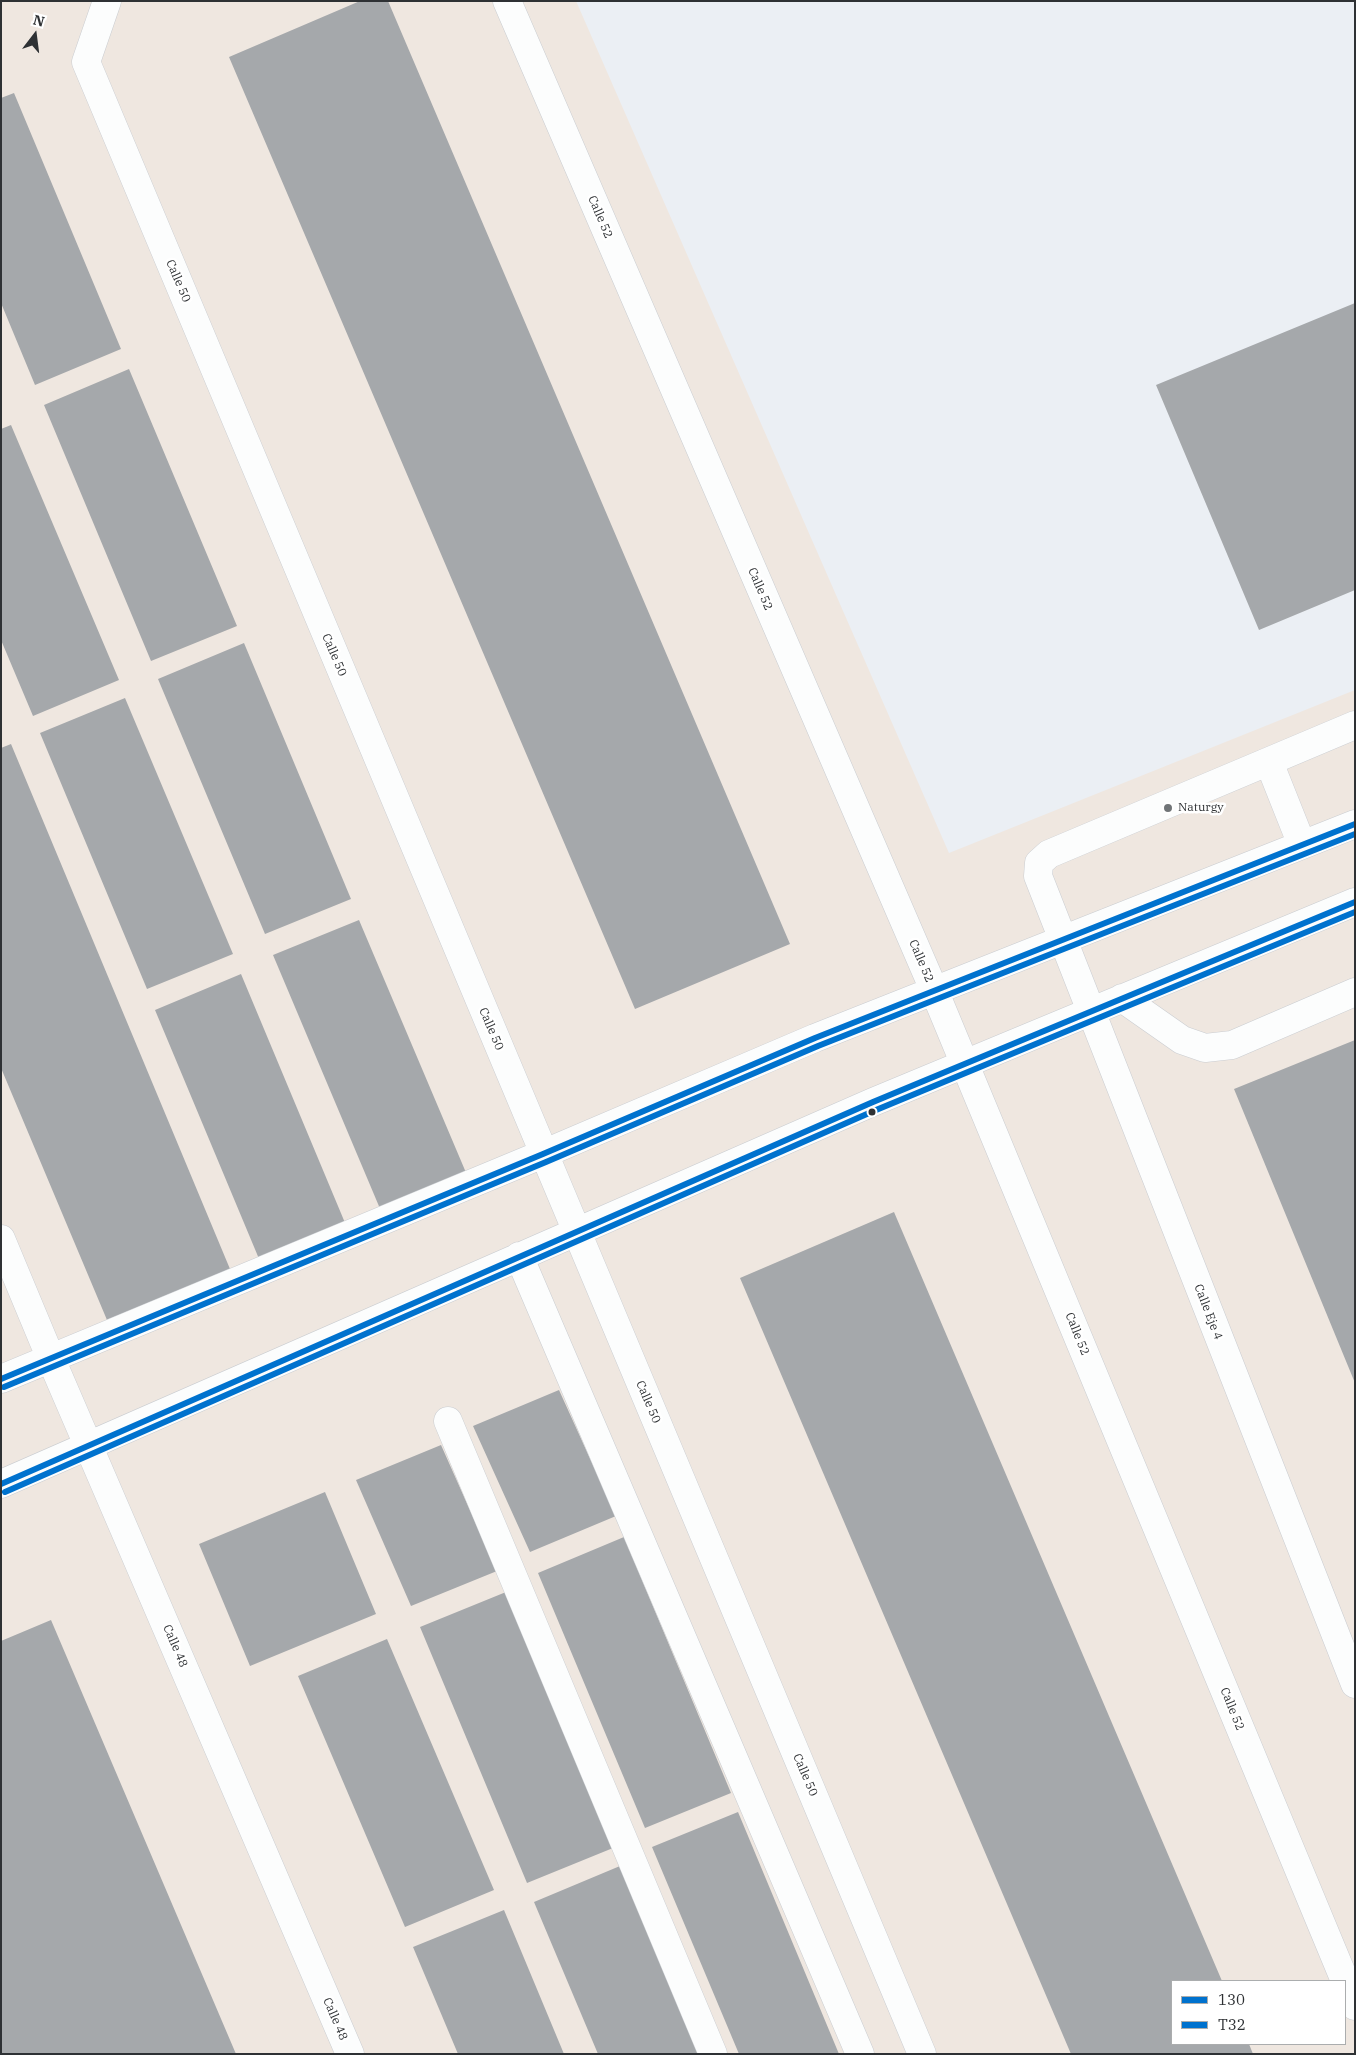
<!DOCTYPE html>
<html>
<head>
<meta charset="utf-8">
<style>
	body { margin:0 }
	#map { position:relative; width:1356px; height:2055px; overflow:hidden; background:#ebeff4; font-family:"IBM Plex Serif",serif }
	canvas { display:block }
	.frame { position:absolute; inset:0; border:2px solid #2e3134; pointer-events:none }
	.legend { position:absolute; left:1171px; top:1980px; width:175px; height:65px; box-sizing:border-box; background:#fff; border:1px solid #abadae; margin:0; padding:6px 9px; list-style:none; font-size:15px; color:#2e3134 }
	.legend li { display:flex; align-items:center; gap:10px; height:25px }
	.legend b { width:25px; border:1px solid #abadae }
	.north { position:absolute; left:10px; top:10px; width:50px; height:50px; -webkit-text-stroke:4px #fff; paint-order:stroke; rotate:15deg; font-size:14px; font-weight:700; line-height:20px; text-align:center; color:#2e3134 }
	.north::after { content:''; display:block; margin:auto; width:18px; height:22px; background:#2e3134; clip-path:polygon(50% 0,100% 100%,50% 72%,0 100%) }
</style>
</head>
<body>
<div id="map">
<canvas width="1356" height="2055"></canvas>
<div class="frame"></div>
<ul class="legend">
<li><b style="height:6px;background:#0072ce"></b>130</li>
<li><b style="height:6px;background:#0072ce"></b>T32</li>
</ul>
<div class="north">N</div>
</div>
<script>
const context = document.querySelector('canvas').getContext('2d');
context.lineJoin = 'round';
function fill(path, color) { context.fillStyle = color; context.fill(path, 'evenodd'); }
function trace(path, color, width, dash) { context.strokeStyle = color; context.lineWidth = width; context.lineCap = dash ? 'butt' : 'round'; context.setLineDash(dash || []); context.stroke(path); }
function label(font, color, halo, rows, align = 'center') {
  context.font = font + ' "IBM Plex Serif",serif'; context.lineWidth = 5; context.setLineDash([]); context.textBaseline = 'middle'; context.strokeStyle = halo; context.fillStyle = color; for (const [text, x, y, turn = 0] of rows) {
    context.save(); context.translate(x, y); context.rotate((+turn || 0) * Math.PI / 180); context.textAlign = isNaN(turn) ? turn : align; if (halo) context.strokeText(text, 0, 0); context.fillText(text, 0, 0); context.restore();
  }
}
const commercial = new Path2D(`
	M1,1H576L949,853L1355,690V2054H1ZM1172,1981H1345V2044H1172Z`);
const building = new Path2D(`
	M360,1H388L790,944L635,1009L229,57Z
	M14,93L121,349L35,385L1,303V98Z
	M1355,303V590L1259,630L1156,385Z
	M129,369L237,626L151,661L44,405Z
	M11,425L119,680L33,716L1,640V429Z
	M244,643L351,899L265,934L158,679Z
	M125,698L233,954L147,989L40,733Z
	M11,744L230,1269L107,1320L1,1068V748Z
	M359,920L467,1175L381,1211L273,955Z
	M241,974L348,1230L262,1266L155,1010Z
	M1355,1040V1383L1234,1089Z
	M894,1212L1222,1981H1172V2044H1249L1253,2054H1071L740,1278Z
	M559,1390L616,1516L530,1552L473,1426Z
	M441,1445L497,1571L411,1606L356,1480Z
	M325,1492L376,1614L250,1666L199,1544Z
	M624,1537L731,1793L645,1828L538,1573Z
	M506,1592L613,1848L527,1883L420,1627Z
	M51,1620L236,2054H1V1641Z
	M387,1639L494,1890L405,1927L298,1676Z
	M738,1812L839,2054H739L652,1847Z
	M620,1866L698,2054H598L534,1902Z
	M504,1910L564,2054H458L413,1947Z`);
const minor = new Path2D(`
	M107,1L86,62L922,2054
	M507,1L934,990L1345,1981
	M1355,725L1049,854L1039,863L1038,876L1355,1684
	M1269,762L1302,845
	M1122,998L1182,1040L1205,1048L1232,1045L1355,992
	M1,1239L51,1359L350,2054
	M519,1256L860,2054
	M1,1379L543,1154L815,1038L1355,824
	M448,1421L713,2054
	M1,1484L873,1102L1355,902
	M1345,1982L1355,2006`);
const bus1 = new Path2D(`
	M1,1379L543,1154L815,1038L1355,824
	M1,1484L873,1102L1355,902`);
const bus2 = new Path2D(`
	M4,1387L546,1162L818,1046L1355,834
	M5,1492L876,1110L1355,912`);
const markers = [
	[1168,808,5,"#707477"],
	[872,1112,4.5,"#2e3134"]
];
const streetNames = [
	["Calle 52",600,217,67],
	["Calle 50",178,281,67],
	["Calle 52",760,589,67],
	["Calle 50",334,655,67],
	["Calle 52",921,961,67],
	["Calle 50",491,1029,67],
	["Calle Eje 4",1208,1312,69],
	["Calle 52",1077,1334,68],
	["Calle 50",648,1402,67],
	["Calle 48",175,1646,67],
	["Calle 52",1232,1709,68],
	["Calle 50",805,1775,67],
	["Calle 48",335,2019,67]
];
const poiNames = [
	["Naturgy",1178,808]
];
fill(commercial, '#efe7e0');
fill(building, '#a5a8ab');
trace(minor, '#cacdd1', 29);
trace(minor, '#fcfdfd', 28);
trace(bus1, '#0072ce', 6);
trace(bus2, '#0072ce', 6);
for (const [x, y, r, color] of markers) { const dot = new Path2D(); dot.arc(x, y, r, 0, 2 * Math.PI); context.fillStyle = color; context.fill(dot); trace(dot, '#fff', 2); }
label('12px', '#2e3134', '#fff', streetNames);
label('12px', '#2e3134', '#fff', poiNames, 'left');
</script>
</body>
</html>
